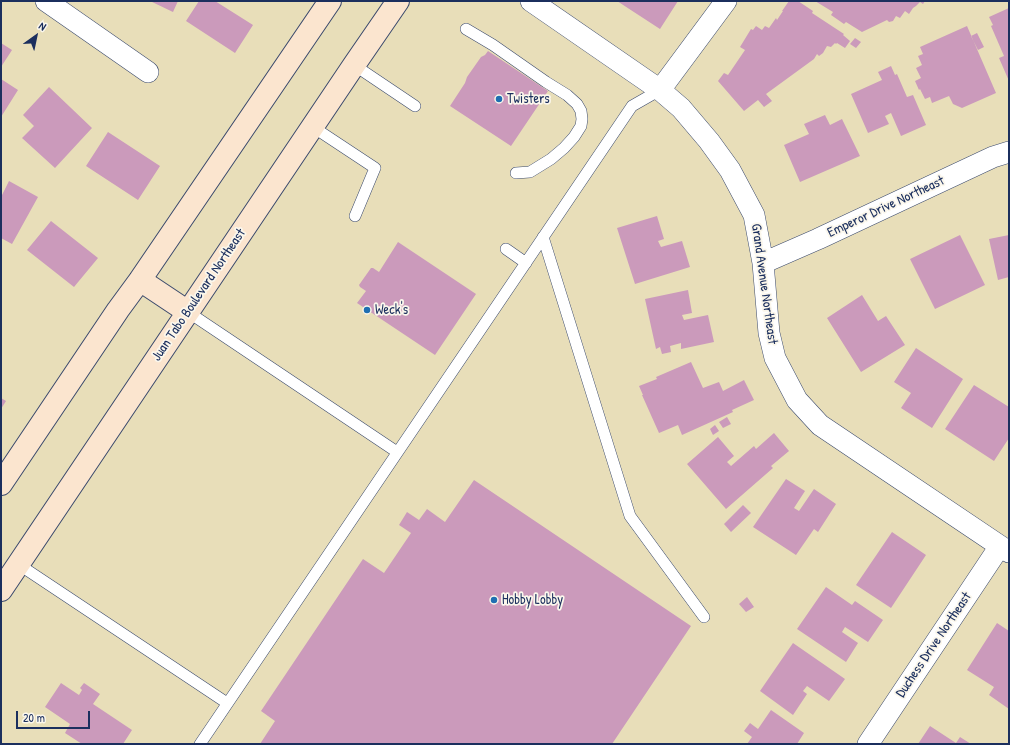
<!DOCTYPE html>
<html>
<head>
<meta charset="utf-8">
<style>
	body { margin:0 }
	#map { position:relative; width:1010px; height:745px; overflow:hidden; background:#e8deb9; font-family:"Patrick Hand",sans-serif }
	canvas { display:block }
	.frame { position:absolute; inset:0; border:2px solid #1b2f5e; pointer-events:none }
	.north { position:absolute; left:16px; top:16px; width:40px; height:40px; -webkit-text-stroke:3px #fbf7ec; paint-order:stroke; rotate:33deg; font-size:11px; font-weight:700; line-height:16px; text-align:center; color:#1b2f5e }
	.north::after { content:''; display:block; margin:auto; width:14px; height:18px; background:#1b2f5e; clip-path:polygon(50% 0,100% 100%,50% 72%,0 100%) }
	.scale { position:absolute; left:16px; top:711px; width:74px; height:18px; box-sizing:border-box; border:2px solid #1b2f5e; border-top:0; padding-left:5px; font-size:12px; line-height:14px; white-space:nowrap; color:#1b2f5e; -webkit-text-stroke:3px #fbf7ec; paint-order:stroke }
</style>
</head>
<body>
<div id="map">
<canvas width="1010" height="745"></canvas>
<div class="frame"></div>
<div class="north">N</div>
<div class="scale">20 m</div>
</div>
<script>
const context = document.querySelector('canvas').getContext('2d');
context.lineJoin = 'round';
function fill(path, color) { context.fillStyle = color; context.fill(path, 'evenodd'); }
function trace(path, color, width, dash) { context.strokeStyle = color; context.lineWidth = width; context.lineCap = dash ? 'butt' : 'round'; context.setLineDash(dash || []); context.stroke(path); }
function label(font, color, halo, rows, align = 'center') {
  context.font = font + ' "Patrick Hand",sans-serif'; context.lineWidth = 3.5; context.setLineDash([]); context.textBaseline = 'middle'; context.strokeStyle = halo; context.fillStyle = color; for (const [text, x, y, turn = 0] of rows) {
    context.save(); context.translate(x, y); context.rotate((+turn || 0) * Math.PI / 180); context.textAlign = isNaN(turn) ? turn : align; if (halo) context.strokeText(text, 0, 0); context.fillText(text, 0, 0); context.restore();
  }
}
const building = new Path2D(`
	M150,1H178L173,12Z
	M199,1H215L253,25L235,53L186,21Z
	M617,1H678L660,29Z
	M789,1H798L813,11L812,13L844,34L843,35L850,41L845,48L837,43L836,44L835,43L831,47L827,46L823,53L819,56L817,54L814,59L766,94L772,101L764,107L758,100L744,111L718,81L724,73L728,75L745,50L740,47L751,29L753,30L756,26L762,30L765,26L769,28L776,18L777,20L783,11H782Z
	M815,1H925L923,4L920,2L916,6L913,8L909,14L905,11L900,18L896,16L893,21L889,22L887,20L862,32L846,22L844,24L831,15L833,12Z
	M1009,8V81L999,58L1004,56L991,26L993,25L989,17Z
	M967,26L996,93L962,108L953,104L949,96L932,103L930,97L925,99L920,89L919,90L915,81L921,78L916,68L922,65L918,56L923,54L920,47Z
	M977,33L984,47L978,50L971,36Z
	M855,38L861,42L856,48L850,44Z
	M1,43L12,50L1,67Z
	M488,51L548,91L511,146L450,106L465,83L467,77L481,57L485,55Z
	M891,66L895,75L897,74L907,97L913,95L926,125L901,136L891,113L885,116L889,124L868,133L851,94L882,80L878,72Z
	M1,79L18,90L1,117Z
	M49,87L92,128L55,168L22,138L34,126L23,115Z
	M825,115L830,125L842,119L860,156L800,182L784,145L809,134L804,124Z
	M108,132L160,166L138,200L86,166Z
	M9,181L38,197L12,244L1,238V195H2Z
	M657,216L664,239L658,241L661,247L682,241L690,267L635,284L617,228Z
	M51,221L98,258L74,287L27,250Z
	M960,235L985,285L935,309L910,259Z
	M1009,235V277L998,280L989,239Z
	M398,242L476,294L435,355L357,303L366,291L360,287L359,285L371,268H373L379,272Z
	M688,290L692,313L682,315L684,320L708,315L714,342L681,349V343L670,346L671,352L662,354L660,347L656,349L645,299Z
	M862,295L878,321L886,316L905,345L861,372L827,318Z
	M916,348L963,379L932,428L901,408L911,393L894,382Z
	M691,362L703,388L719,382L723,391L744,380L754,400L732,410L733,412L682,435L678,425L659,433L642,395H643L639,386L657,379L656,377Z
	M974,385L1009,407V438L994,461L945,429Z
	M1,398L6,401L1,409Z
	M727,417L731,424L723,428L719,422Z
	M715,425L719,431L713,435L710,429Z
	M774,433L789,451L771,466L773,468L726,509L687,464L718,437L734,456L727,462L731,466L754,446L756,449Z
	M786,479L805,491L794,508L799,511L814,489L836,504L818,532L814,529L796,555L753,527Z
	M474,480L691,626L612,744H260L275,721L261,711L363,559L384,573L411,533L399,525L407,512L419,520L427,509L445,522Z
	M743,505L751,513L731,532L724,524Z
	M892,532L926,555L891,608L856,585Z
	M826,587L852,605L855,601L883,620L868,642L845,627L842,632L858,643L846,662L797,629Z
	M747,597L754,607L746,612L739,604Z
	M997,623L1009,631V709L989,695L994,687L967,670Z
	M793,643L845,679L829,701L807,686L803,691L807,694L793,715L760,691Z
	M61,683L79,695L82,690L80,688L84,683L100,694L93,704L132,730L123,744H82L65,733L70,724L45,707Z
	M771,710L804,733L797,744H747L752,737L744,731L750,723L758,729Z
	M930,726L956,743L960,737L971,744H918Z`);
const lane = new Path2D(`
	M466,29L493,45L546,82L567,95L577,104L581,111L582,119L581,126L574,137L564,148L551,159L530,172L516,173
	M354,65L415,106
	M313,127L375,168L355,216
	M543,237L630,516L704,617
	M506,249L526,263
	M188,312L397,452
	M18,564L227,703
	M200,744L632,106L660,90`);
const street = new Path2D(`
	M46,1L148,72
	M531,1L660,90L681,108L709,141L730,170L754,215L763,263L769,333L775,358L797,400L820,425L1009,552
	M660,90L726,1
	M763,263L818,239L993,157L1009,152
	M868,744L1000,546`);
const secondary = new Path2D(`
	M140,280L188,312
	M1,484L118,310L140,280L330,1
	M1,590L354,65L398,1`);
const markers = [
	[499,99,4,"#1f6fb2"],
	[367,310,4,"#1f6fb2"],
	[494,600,4,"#1f6fb2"]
];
const poiNames = [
	["Twisters",507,99],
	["Weck's",375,310],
	["Hobby Lobby",502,600]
];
const streetNames = [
	["Emperor Drive Northeast",886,207,-25],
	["Grand Avenue Northeast",764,284,82],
	["Juan Tabo Boulevard Northeast",199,295,-56],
	["Duchess Drive Northeast",934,645,-56]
];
fill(building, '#cb9abb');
trace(lane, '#3a496c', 12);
trace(street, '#3a496c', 22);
trace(secondary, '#3a496c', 24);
trace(lane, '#fff', 11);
trace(street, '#fff', 21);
trace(secondary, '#fbe5cf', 22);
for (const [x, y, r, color] of markers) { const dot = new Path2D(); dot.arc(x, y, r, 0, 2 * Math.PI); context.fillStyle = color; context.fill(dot); trace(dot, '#fbf7ec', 1.5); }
label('14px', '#1b2f5e', '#fbf7ec', poiNames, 'left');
label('14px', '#1b2f5e', '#fbf7ec', streetNames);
</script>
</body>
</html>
